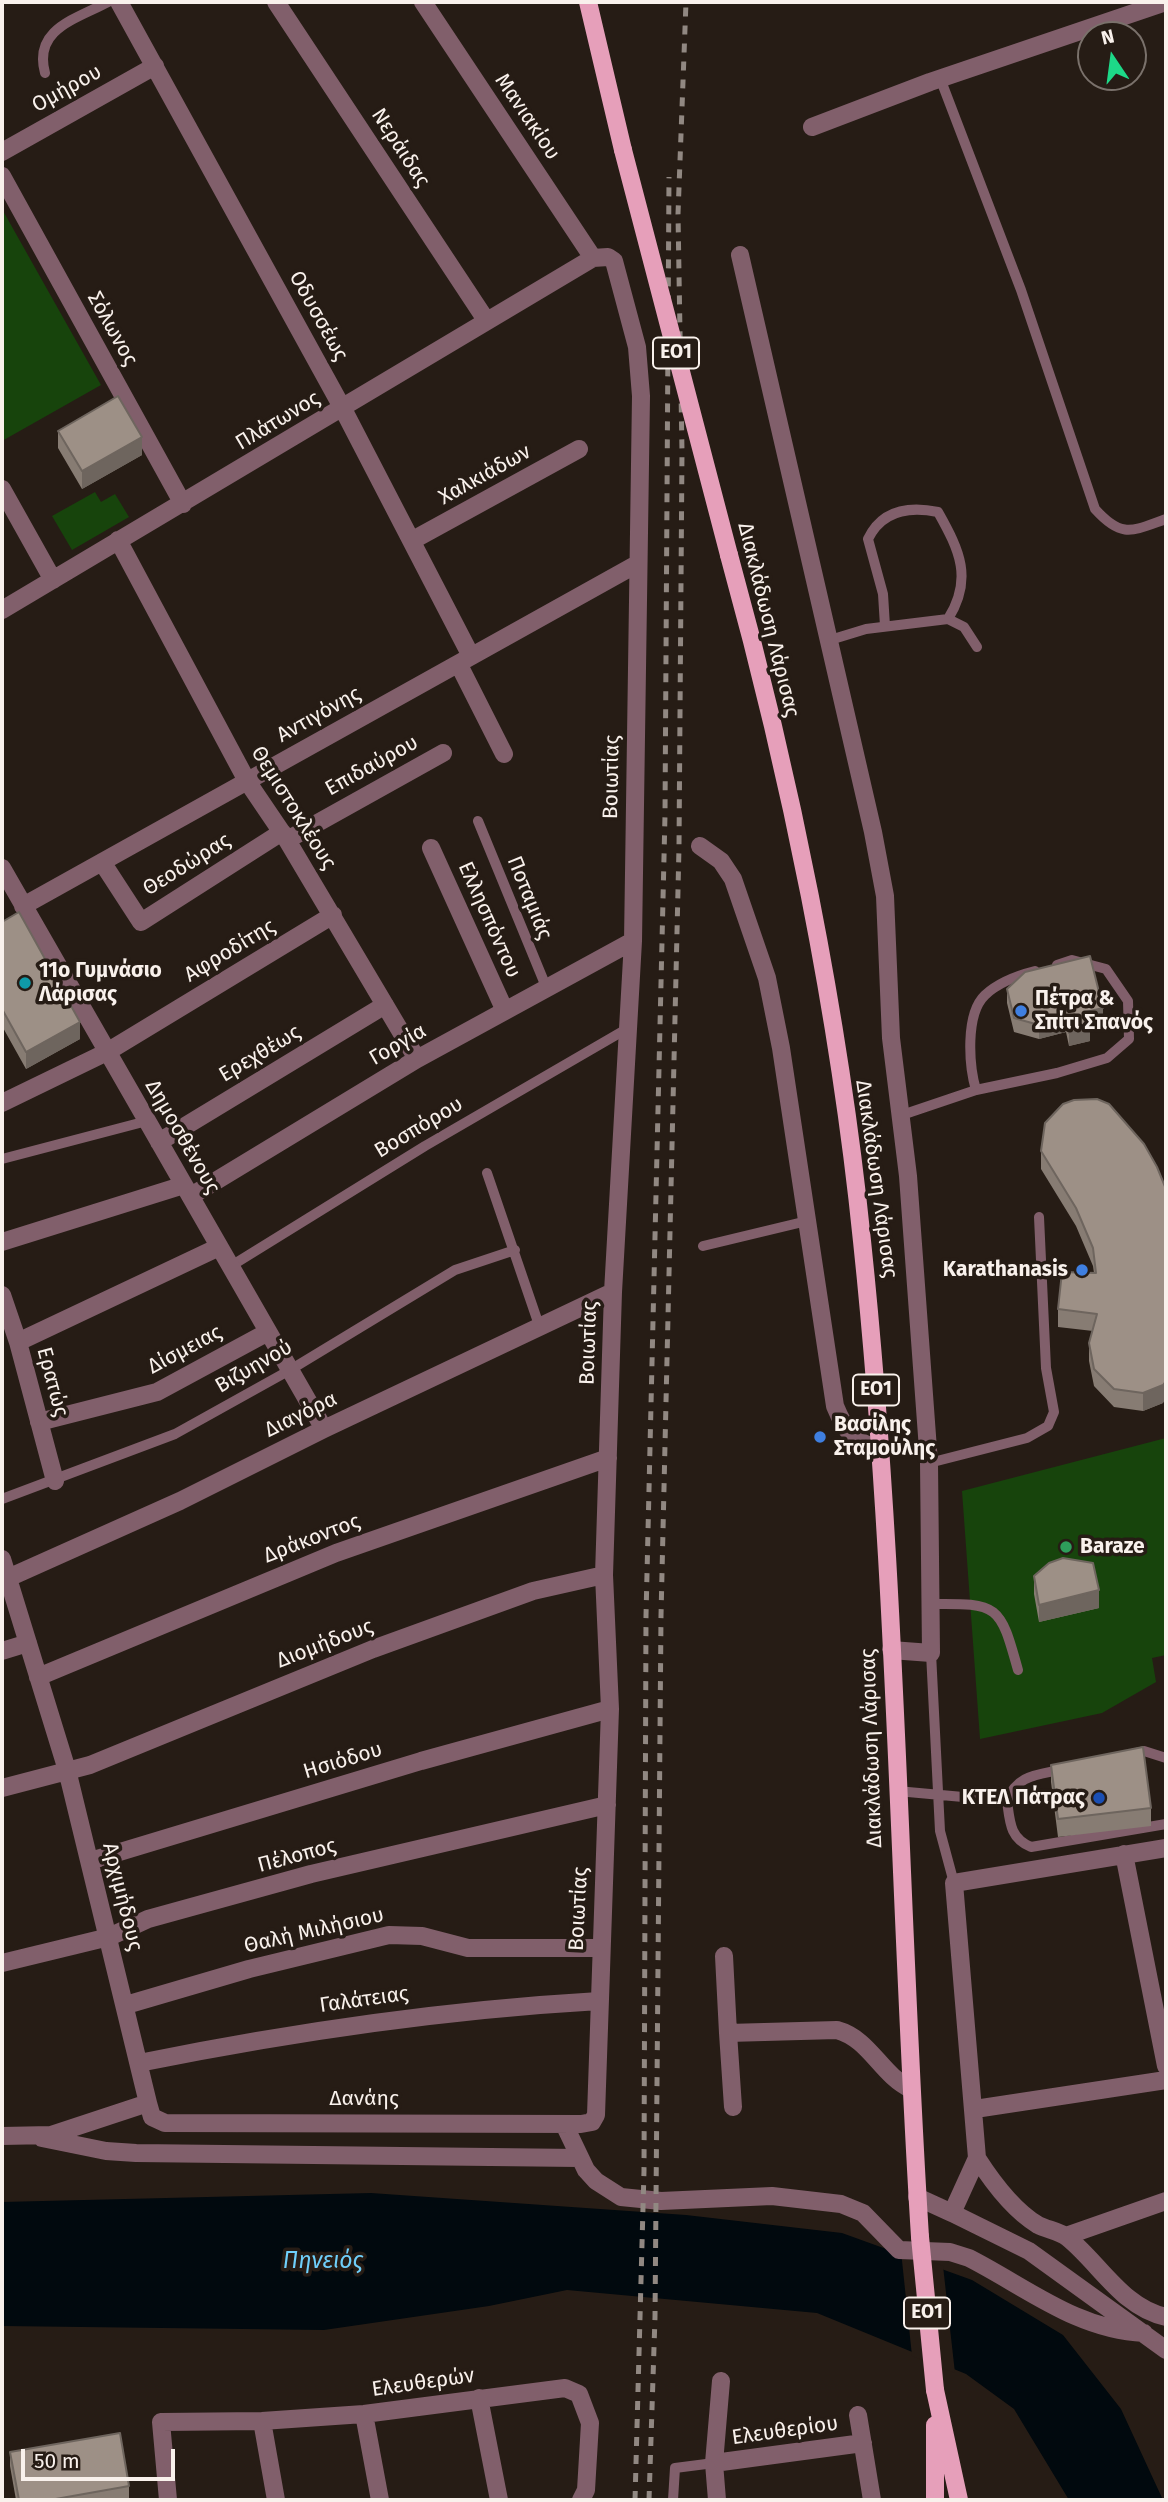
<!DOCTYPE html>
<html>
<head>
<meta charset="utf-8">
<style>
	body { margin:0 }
	#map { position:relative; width:1168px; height:2502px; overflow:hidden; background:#261c15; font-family:"Fira Sans",sans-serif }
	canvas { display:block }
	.frame { position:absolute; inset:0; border:4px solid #f9f1ec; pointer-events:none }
	.north { position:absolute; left:1077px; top:21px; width:70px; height:70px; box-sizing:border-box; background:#261c15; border:2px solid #7a716b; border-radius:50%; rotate:347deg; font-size:19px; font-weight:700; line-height:28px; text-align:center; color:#f9f1ec }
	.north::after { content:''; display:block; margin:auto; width:24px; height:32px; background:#1dd988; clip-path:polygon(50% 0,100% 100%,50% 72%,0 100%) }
	.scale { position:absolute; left:21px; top:2449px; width:154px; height:32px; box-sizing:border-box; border:4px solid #f9f1ec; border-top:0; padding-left:9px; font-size:21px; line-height:24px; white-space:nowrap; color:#f9f1ec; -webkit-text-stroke:5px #261c15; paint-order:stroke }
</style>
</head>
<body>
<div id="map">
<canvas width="1168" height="2502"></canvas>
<div class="frame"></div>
<div class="north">N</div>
<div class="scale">50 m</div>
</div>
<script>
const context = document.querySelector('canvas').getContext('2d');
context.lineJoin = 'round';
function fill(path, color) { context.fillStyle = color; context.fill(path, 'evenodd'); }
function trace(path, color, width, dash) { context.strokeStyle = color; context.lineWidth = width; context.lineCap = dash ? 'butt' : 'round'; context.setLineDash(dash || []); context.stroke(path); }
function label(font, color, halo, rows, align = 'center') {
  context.font = font + ' "Fira Sans",sans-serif'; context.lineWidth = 7; context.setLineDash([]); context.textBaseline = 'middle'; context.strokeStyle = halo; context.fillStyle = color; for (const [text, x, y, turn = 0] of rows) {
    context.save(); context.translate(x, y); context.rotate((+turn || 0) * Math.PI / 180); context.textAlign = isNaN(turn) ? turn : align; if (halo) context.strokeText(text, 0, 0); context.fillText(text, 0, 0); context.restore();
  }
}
const green = new Path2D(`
	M2,209L101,385L2,441Z
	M95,492L101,502L115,494L129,517L72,550L52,516Z
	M1166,1438V1655L1152,1658L1156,1682L1102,1713L980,1739L962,1491Z`);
const water = new Path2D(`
	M371,2193L686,2215L842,2233L972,2280L1063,2335L1121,2409L1163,2500H1069L1014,2409L966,2374L817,2313L567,2290L489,2306L324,2330L2,2326V2202Z`);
const pier = new Path2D(`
	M901,2251L943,2266L955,2373L912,2356Z`);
const lane = new Path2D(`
	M45,73C33,29 76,19 108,2
	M940,78L1021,290L1095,509C1122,539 1132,531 1166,519
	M948,619L964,627L977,647
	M830,640L866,629L948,619C973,579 960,551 938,512C909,506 882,510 868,539L883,594L885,626
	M478,821L547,989
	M976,1090C969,1066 965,1014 985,995C998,983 1019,975 1035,971
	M899,1116L976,1090L1057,1073L1107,1058L1129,1039L1128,1001L1106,969L1072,960L1057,965
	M2,1159L147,1121
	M487,1173L540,1328
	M703,1246L807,1221
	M231,1266L425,1146L630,1027
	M929,1463L1027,1438L1048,1426L1054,1412L1046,1368L1039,1217
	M2,1499L175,1434L290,1370L455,1270L515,1250
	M931,1604C999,1603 1000,1605 1018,1670
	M931,1653L940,1831L954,1883
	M1131,1754L1144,1751L1166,1758
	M897,1791L1007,1801C1010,1823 1010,1838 1031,1847L1166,1824
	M1007,1801C1017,1774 1038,1775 1064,1769
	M673,2500L675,2468L714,2463`);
const street = new Path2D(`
	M119,2L343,409L471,656
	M276,2L486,320
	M423,2L593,258
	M812,127L930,82L1166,2
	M2,152L155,66
	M2,176L183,504
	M740,255L873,832L885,896L891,1038L908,1176L929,1463L931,1653L891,1650
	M2,489L53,580
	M118,540L247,781L287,840L417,1059
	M413,540L579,449
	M2,610L593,258L608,257L614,261L637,347L641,396L633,941L613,1292L604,1575L610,1709L596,2115L592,2122L581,2124L165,2123L152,2117L148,2103
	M459,665L504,754
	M287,840L443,753
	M700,846L721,861L733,879L767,978L781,1048L835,1406C847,1435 852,1439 881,1451
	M431,848L505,1011
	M102,862L141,922L282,832
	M2,868L324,1429
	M23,906L637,564
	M2,1103L107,1052L333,915
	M159,1142L385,1005
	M191,1196L417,1059L633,941
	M2,1242L184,1185
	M2,1295L18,1342L55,1481
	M18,1342L219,1247
	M39,1422L157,1392L268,1332
	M2,1559L67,1770L148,2103L51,2135L2,2136
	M8,1578L180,1501L324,1429L613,1292
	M2,1651L28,1643
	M38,1677L336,1553L608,1458
	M2,1788L90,1765L373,1649L533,1591L604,1575
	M1124,1854L1166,2066
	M90,1861L421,1761L610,1709
	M724,1956L728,2033L837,2030C870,2039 881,2075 911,2089
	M2,1963L109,1937L148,1919L311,1874L607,1805
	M126,2005L249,1969L389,1935L422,1936L468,1948H599
	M728,2033L733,2107
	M139,2063C292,2032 443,2010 599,2001
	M975,2109L1166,2080
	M564,2124L586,2170L596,2181L621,2197L661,2201L772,2196L841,2204L863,2213L899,2250L950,2252L969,2258C1026,2287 1077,2330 1144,2333
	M42,2138L106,2151L136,2153L579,2158
	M977,2158C993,2183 1013,2210 1038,2225C1048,2230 1060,2231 1068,2238C1100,2264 1123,2308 1166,2317
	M917,2197L952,2213L977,2158L954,1883L1166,1848
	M952,2213L1029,2251L1166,2350
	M1066,2236L1166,2201
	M479,2398L499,2500
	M364,2414L380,2500
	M858,2415L872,2500
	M262,2421L276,2500
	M714,2463L863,2443
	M168,2500L161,2422L262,2421L364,2414L565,2388L579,2394L590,2423L586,2490L581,2500
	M717,2500L714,2463L721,2381`);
const primary = new Path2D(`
	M588,2L623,150
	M729,555C790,775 839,1014 862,1241C897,1572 899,1905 920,2237
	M935,2390L959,2500
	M935,2500V2425`);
const rail = new Path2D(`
	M635,2500L644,2171L646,1616L665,815L669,177
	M649,2500L655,2317L661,1616L679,847L682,451L678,214L686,2`);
const primaryBridge = new Path2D(`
	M623,150L729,555
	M920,2237L935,2390`);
const wall = new Path2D(`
	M58,431L142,455L82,489L58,448Z
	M2,922L80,1039L26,1069L2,1026Z
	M1007,989L1103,1022L1089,1025L1090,1041L1069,1046L1066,1032L1039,1039L1014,1032L1007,1003Z
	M1045,1123L1163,1403L1143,1411L1114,1407L1094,1386L1089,1361V1343L1093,1331L1058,1327V1309L1094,1273L1093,1266L1076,1226L1041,1169V1151Z
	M1034,1576L1099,1608L1039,1622L1034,1594Z
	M1051,1765L1151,1808V1826L1058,1837L1051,1782Z
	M10,2452L129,2486V2499L123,2500H16L10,2466Z`);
const shadedWall = new Path2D(`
	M142,437V455L82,489V471Z
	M1103,1008V1022L1086,1026V1012Z
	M1066,1019V1032L1039,1039V1025Z
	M80,1022V1039L26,1069V1052Z
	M1090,1028V1041L1069,1046V1033Z
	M1166,1381V1399L1163,1403L1143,1411V1393Z
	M1099,1590V1608L1039,1622V1605Z`);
const building = new Path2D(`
	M118,396L142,437L82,471L58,431Z
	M19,912L80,1022L26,1052L2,1009V922Z
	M1090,956L1103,1008L1086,1012L1090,1028L1069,1033L1066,1019L1039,1025L1014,1018L1007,989L1025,972Z
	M1097,1099L1109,1104L1144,1144L1157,1167L1166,1189V1381L1163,1385L1143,1393L1114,1389L1094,1369L1089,1343L1097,1314L1058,1309L1062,1272L1096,1273L1093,1248L1076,1208L1041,1151L1045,1123L1063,1104L1074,1100Z
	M1063,1558L1093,1563L1099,1590L1039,1605L1034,1576L1049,1563Z
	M1143,1747L1151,1808L1058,1819L1051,1765Z
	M120,2433L129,2486L50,2500H19L10,2452Z`);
const markers = [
	[25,983,7,"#0f9aa8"],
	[1021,1011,7,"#3f7fe0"],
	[1082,1270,7,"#3f7fe0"],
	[820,1437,7,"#3f7fe0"],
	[1066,1547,7,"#2e9e5b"],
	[1099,1798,7,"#1a4fb4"]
];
const shields = [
	[676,353,46],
	[876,1390,46],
	[927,2313,46]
];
const shieldNames = [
	["ΕΟ1",676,353],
	["ΕΟ1",876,1390],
	["ΕΟ1",927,2313]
];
const streetNames = [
	["Ομήρου",67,89,-29],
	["Μανιακίου",527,117,56],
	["Νεράιδας",400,148,57],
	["Οδυσσέως",318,316,61],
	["Σόλωνος",112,329,61],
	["Πλάτωνος",278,421,-31],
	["Χαλκιάδων",485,475,-29],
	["Διακλάδωση Λάρισας",768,620,76],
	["Αντιγόνης",319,715,-29],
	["Επιδαύρου",372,766,-29],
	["Βοιωτίας",612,777,-89],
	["Θεμιστοκλέους",293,808,58],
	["Θεοδώρας",187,865,-32],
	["Ποταμιάς",529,898,68],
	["Ελλησπόντου",489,920,66],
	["Αφροδίτης",230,951,-31],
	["Γοργία",398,1045,-30],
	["Ερεχθέως",260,1054,-31],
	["Βοσπόρου",419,1128,-31],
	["Δημοσθένους",182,1137,60],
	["Διακλάδωση Λάρισας",876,1179,82],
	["Βοιωτίας",589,1343,-88],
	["Δίσμειας",185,1350,-28],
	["Βιζυηνού",254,1367,-30],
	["Ερατώς",52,1382,75],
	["Διαγόρα",301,1415,-26],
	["Δράκοντος",312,1539,-21],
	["Διομήδους",325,1644,-21],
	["Διακλάδωση Λάρισας",872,1748,-92],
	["Ησιόδου",343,1761,-17],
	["Πέλοπος",297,1856,-15],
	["Αρχιμήδους",122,1897,76],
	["Βοιωτίας",579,1909,-87],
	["Θαλή Μιλήσιου",314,1931,-13],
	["Γαλάτειας",364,2000,-8],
	["Δανάης",364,2099],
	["Ελευθερών",423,2383,-8],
	["Ελευθερίου",785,2431,-8]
];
const poiNames = [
	["11ο Γυμνάσιο",39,971],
	["Λάρισας",39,995],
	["Πέτρα &",1035,999],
	["Σπίτι Σπανός",1035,1023],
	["Karathanasis",1068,1270,"right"],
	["Βασίλης",834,1425],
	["Σταμούλης",834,1449],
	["Baraze",1080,1547],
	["ΚΤΕΛ Πάτρας",1085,1798,"right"]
];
const waterNames = [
	["Πηνειός",323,2262]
];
fill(green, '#17440c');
fill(water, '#01090e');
fill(pier, '#261c15');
trace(lane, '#815f6b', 10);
trace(street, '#815f6b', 18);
trace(primary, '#e69fba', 18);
trace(rail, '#918882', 5, [9, 9]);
trace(primaryBridge, '#e69fba', 18);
fill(wall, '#877c73');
fill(shadedWall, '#6e655e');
fill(building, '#9d9086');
trace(building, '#6e655e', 2);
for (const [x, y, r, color] of markers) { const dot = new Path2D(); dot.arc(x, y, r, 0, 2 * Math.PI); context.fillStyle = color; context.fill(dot); trace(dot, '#261c15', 2.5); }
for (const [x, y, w] of shields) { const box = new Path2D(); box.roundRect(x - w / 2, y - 15.5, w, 31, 5); context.fillStyle = '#261c15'; context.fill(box); trace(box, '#f9f1ec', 2); }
label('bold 19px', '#f9f1ec', null, shieldNames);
label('21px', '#f9f1ec', '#261c15', streetNames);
label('bold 21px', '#f9f1ec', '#261c15', poiNames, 'left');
label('italic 23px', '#6fcffa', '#261c15', waterNames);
</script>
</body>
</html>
